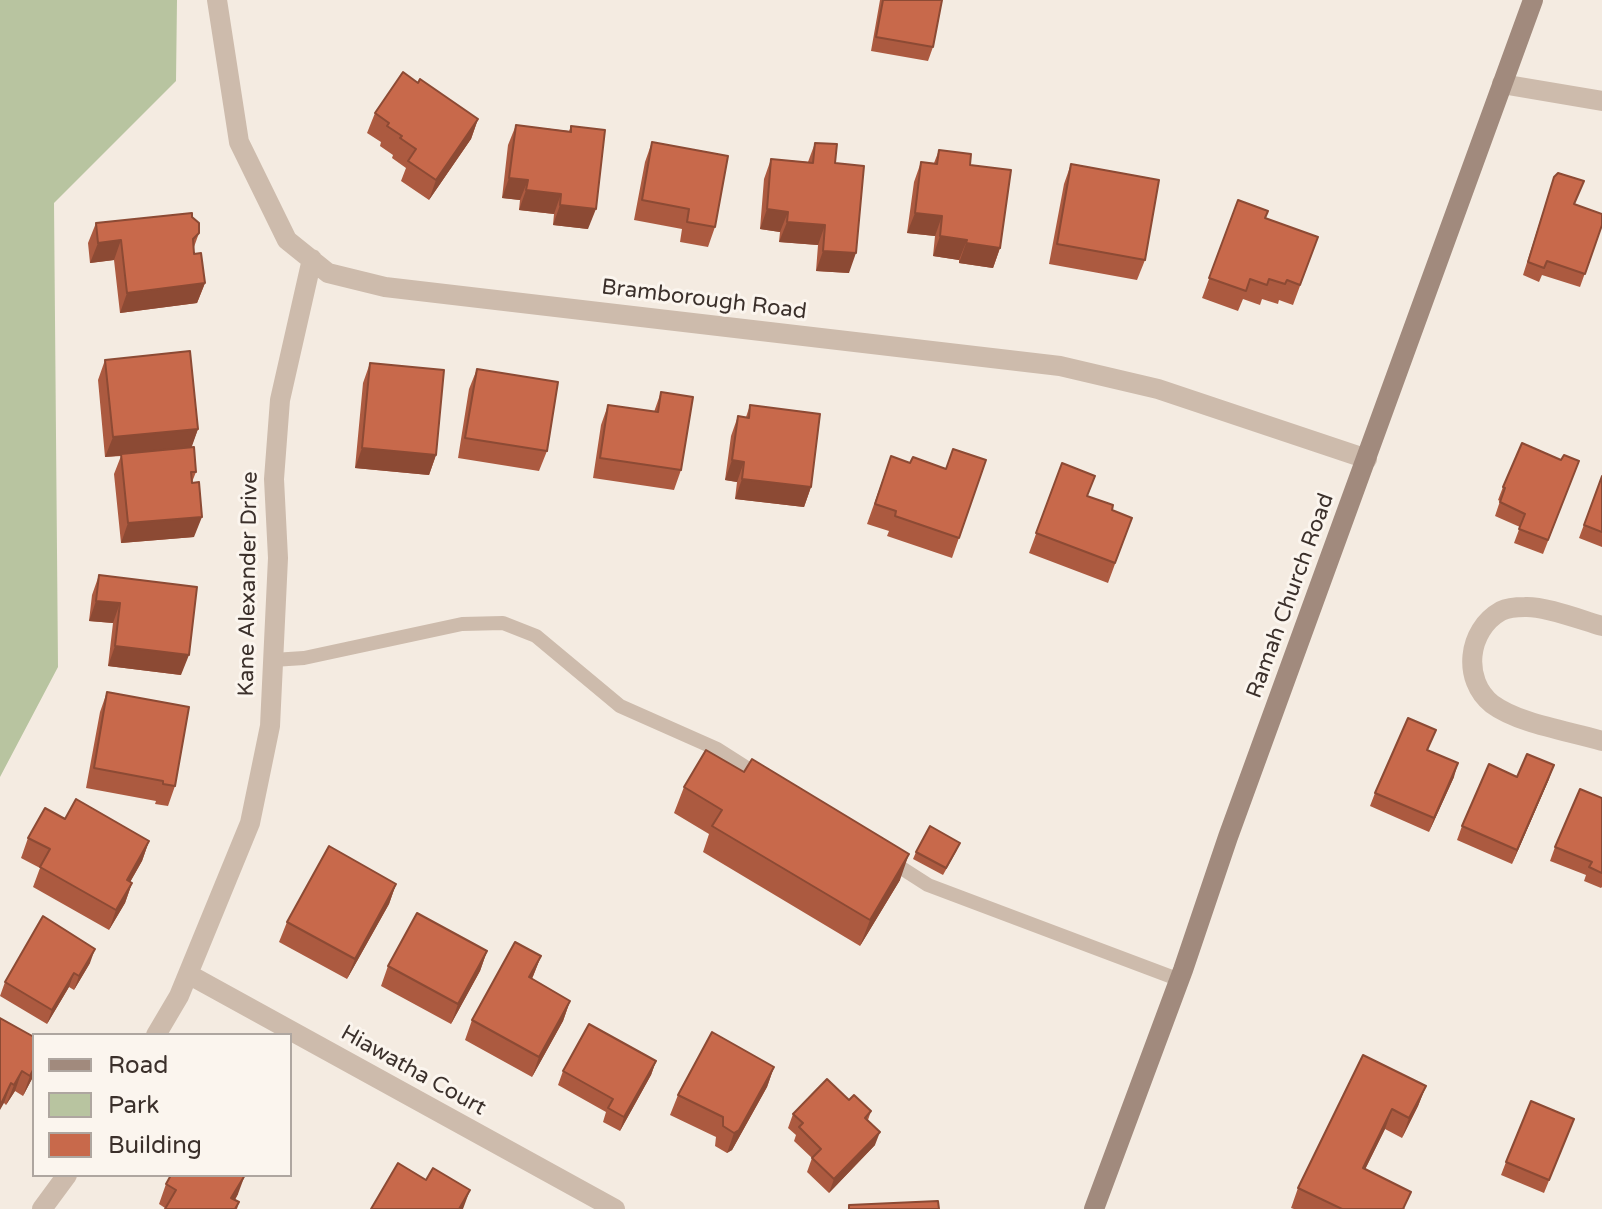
<!DOCTYPE html>
<html>
<head>
<meta charset="utf-8">
<style>
	body { margin:0 }
	#map { position:relative; width:1602px; height:1209px; overflow:hidden; background:#f4ebe1; font-family:"Varela Round",sans-serif }
	canvas { display:block }
	.legend { position:absolute; left:32px; top:1033px; width:260px; height:144px; box-sizing:border-box; background:#fbf5ee; border:2px solid #aea6a0; margin:0; padding:10px 14px; list-style:none; font-size:24px; color:#3b302b }
	.legend li { display:flex; align-items:center; gap:16px; height:40px }
	.legend b { width:40px; border:2px solid #aea6a0 }
</style>
</head>
<body>
<div id="map">
<canvas width="1602" height="1209"></canvas>
<ul class="legend">
<li><b style="height:10px;background:#a18a7d"></b>Road</li>
<li><b style="height:22px;background:#b8c4a0"></b>Park</li>
<li><b style="height:22px;background:#c8694b"></b>Building</li>
</ul>
</div>
<script>
const context = document.querySelector('canvas').getContext('2d');
context.lineJoin = 'round';
function fill(path, color) { context.fillStyle = color; context.fill(path, 'evenodd'); }
function trace(path, color, width, dash) { context.strokeStyle = color; context.lineWidth = width; context.lineCap = dash ? 'butt' : 'round'; context.setLineDash(dash || []); context.stroke(path); }
function label(font, color, halo, rows, align = 'center') {
  context.font = font + ' "Varela Round",sans-serif'; context.lineWidth = 6; context.setLineDash([]); context.textBaseline = 'middle'; context.strokeStyle = halo; context.fillStyle = color; for (const [text, x, y, turn = 0] of rows) {
    context.save(); context.translate(x, y); context.rotate((+turn || 0) * Math.PI / 180); context.textAlign = isNaN(turn) ? turn : align; if (halo) context.strokeText(text, 0, 0); context.fillText(text, 0, 0); context.restore();
  }
}
const green = new Path2D(`
	M0,0H177L176,81L54,203L58,667L0,777Z`);
const lane = new Path2D(`
	M273,660L304,658L462,624L503,623L536,636L620,706L717,749L761,777
	M889,860L928,885L1180,980`);
const street = new Path2D(`
	M217,0L239,142L287,240L328,273L385,287L1060,366L1158,389L1367,459
	M1502,84L1602,101
	M1602,626C1581,620 1545,606 1525,607C1518,607 1507,608 1501,611C1467,630 1462,680 1492,704C1519,724 1569,731 1602,741
	M188,974L615,1209
	M156,1035L179,996L250,823L270,726L278,558L274,479L280,400L312,259
	M42,1209L67,1175`);
const secondary = new Path2D(`
	M1094,1209L1183,970L1228,837L1533,0`);
const wall = new Path2D(`
	M880,0H942L933,47L928,61L871,51Z
	M418,83L478,119L471,139L429,200L401,181L406,168L392,158L393,155L380,146L381,142L367,133L375,113Z
	M516,125L569,131L571,126L588,229L553,225L554,214L519,210L520,200L502,198L508,145Z
	M652,142L715,227L708,247L680,242L682,229L634,220L645,162Z
	M815,143L835,163L849,273L816,271L818,245L779,242L780,232L760,229L764,179L771,159L808,162Z
	M939,150L970,165L1000,248L993,268L959,263V260L933,256L935,236L907,233L914,182L921,162L934,163Z
	M1071,164L1145,260L1137,280L1049,264L1064,184Z
	M1554,177L1575,205L1602,225L1580,287L1542,275L1539,282L1523,275Z
	M1238,200L1265,218L1318,237L1293,305L1279,300L1278,304L1262,299L1260,305L1243,299L1238,311L1202,298Z
	M192,217L199,233L194,247V254L205,283L197,303L120,313L114,260L90,263L88,243L96,223Z
	M105,360L198,429L191,447L196,472L192,482L194,537L121,543L114,474L121,456L105,457L98,380Z
	M370,363L436,455L429,475L355,468L363,383Z
	M477,369L547,451L539,471L458,458L469,389Z
	M661,392L681,470L674,490L593,478L601,425L608,405L654,412Z
	M750,405L811,487L804,507L735,499L737,482L725,480L731,436L738,416L746,417Z
	M891,456L910,463L946,469L986,460L952,558L887,536L889,531L867,524Z
	M1561,460L1579,461L1543,554L1514,543L1520,527L1495,516L1500,501L1498,500L1503,487Z
	M1062,463L1088,496L1112,510L1132,518L1108,583L1029,553Z
	M1602,476V547L1579,538Z
	M99,575L181,675L108,666L113,623L89,621L92,595Z
	M107,692L175,786L168,806L155,804L156,801L86,788L100,712Z
	M1428,750L1454,777L1429,832L1370,806L1375,793Z
	M1517,777L1549,779L1512,864L1457,840L1462,826Z
	M684,787L900,880L860,946L703,852L709,834L674,813Z
	M1602,798V887L1601,888L1584,881L1586,875L1550,861L1555,847Z
	M65,819L149,841L142,861L130,882L132,883L125,903L109,930L33,887L40,868L21,858L28,838Z
	M957,850L943,875L913,859L916,852Z
	M396,884L389,904L347,979L279,942L287,922Z
	M487,951L480,971L451,1024L381,986L388,966Z
	M541,956L532,979L570,1001L563,1021L532,1077L465,1040L472,1020Z
	M90,963L74,990L69,987L47,1024L0,996L5,982Z
	M0,1018L34,1075L23,1096L15,1091L6,1105L4,1103Z
	M1363,1055L1426,1086L1418,1106L1402,1138L1385,1129L1365,1169L1405,1209H1294L1291,1208L1298,1188Z
	M656,1061L651,1075L620,1131L603,1122L606,1112L558,1085L563,1071Z
	M774,1067L767,1087L732,1150L727,1153L715,1146L716,1137L670,1115L678,1095Z
	M849,1100L871,1111L868,1120L875,1145L829,1193L807,1172L812,1158L794,1141L796,1135L788,1128L793,1114Z
	M1574,1119L1544,1193L1501,1175L1506,1162Z
	M166,1184L238,1194L235,1200L239,1202L237,1209H165V1208L159,1204Z`);
const shadedWall = new Path2D(`
	M478,119L471,139L429,200L436,180Z
	M509,178L528,180L520,200L502,198Z
	M526,190L561,194L554,214L519,210Z
	M560,205L596,209L588,229L553,225Z
	M767,209L788,212L780,232L760,229Z
	M915,213L942,216L935,236L907,233Z
	M787,222L825,225L818,245L779,242Z
	M940,236L967,240L959,260L933,256Z
	M121,240L114,260L90,263L98,243Z
	M966,243L1000,248L993,268L959,263Z
	M823,251L856,253L849,273L816,271Z
	M205,283L197,303L120,313L127,293Z
	M198,429L191,449L105,457L113,437Z
	M362,448L436,455L429,475L355,468Z
	M732,460L744,462L737,482L725,480Z
	M742,479L811,487L804,507L735,499Z
	M202,517L194,537L121,543L128,523Z
	M96,601L120,603L113,623L89,621Z
	M115,646L189,655L181,675L108,666Z
	M1458,763L1454,777L1429,832L1434,818Z
	M1554,765L1549,779L1512,864L1517,850Z
	M149,841L142,861L120,900L127,880Z
	M909,854L900,880L860,946L870,920Z
	M132,883L125,903L109,930L116,910Z
	M396,884L389,904L347,979L355,959Z
	M95,949L90,963L74,990L79,976Z
	M487,951L480,971L451,1024L458,1004Z
	M541,956L533,976L522,997L529,977Z
	M74,973L69,987L47,1024L52,1010Z
	M570,1001L563,1021L532,1077L539,1057Z
	M656,1061L651,1075L620,1131L624,1117Z
	M774,1067L767,1087L732,1150L727,1153L734,1133Z
	M34,1068V1075L23,1096L30,1076Z
	M22,1071L15,1091L6,1105L14,1085Z
	M11,1083L4,1103L0,1110V1106Z
	M1426,1086L1418,1106L1402,1138L1409,1118Z
	M1392,1109L1385,1129L1356,1188L1363,1168Z
	M880,1132L875,1145L829,1193L834,1179Z
	M245,1175L238,1194L229,1209L231,1198Z
	M470,1190L463,1209H459Z`);
const building = new Path2D(`
	M883,0H942L933,47L876,37Z
	M403,72L418,83L420,79L478,119L436,180L408,161L416,149L400,138L402,136L387,126L389,123L375,113Z
	M516,125L571,132V126L605,130L596,209L560,205L561,194L526,190L528,180L509,178Z
	M652,142L728,156L715,227L687,222L689,209L642,200Z
	M815,143L837,144L835,163L864,166L856,253L823,251L825,225L787,222L788,212L767,209L771,159L813,163Z
	M939,150L971,154L970,165L1011,170L1000,248L966,243L967,240L940,236L942,216L915,213L921,162L937,164Z
	M1071,164L1159,180L1145,260L1057,244Z
	M1558,173L1584,181L1574,204L1602,214V225L1585,274L1547,261L1544,268L1528,262L1554,177Z
	M1238,200L1268,211L1265,218L1318,237L1300,285L1287,280L1285,284L1269,279L1267,285L1250,279L1246,291L1209,278Z
	M192,213V217L199,223V233L193,239L194,254L201,253L205,283L127,293L121,240L98,243L96,223Z
	M190,351L198,429L113,437L105,360Z
	M370,363L444,370L436,455L362,448Z
	M477,369L558,382L547,451L465,438Z
	M661,392L693,397L681,470L600,458L608,405L658,412Z
	M750,405L820,414L811,487L742,479L744,462L732,460L738,416L749,418Z
	M1522,443L1561,460L1564,455L1579,461L1548,540L1519,529L1525,514L1500,502L1505,488L1503,487Z
	M194,447L196,472H191L192,483L199,482L202,517L128,523L121,454Z
	M953,449L986,460L959,538L895,516L896,511L875,504L891,456L910,463L913,457L946,469Z
	M1062,463L1095,476L1087,496L1113,505L1112,510L1132,518L1115,563L1036,533Z
	M1602,476V532L1584,525Z
	M99,575L197,587L189,655L115,646L120,603L96,601Z
	M107,692L189,707L175,786L163,784V781L94,768Z
	M1408,718L1436,730L1427,750L1458,763L1434,818L1375,793Z
	M706,750L744,772L752,759L909,854L870,920L712,826L722,810L684,787Z
	M1527,754L1554,765L1517,850L1462,826L1489,764L1517,777Z
	M1580,789L1602,798V873L1589,867L1592,862L1555,847Z
	M76,799L149,841L127,880L132,883L116,910L40,867L50,849L28,838L45,808L65,819Z
	M930,826L960,843L946,868L916,852Z
	M329,846L396,884L355,959L287,922Z
	M417,913L487,951L458,1004L388,966Z
	M43,916L95,949L79,976L74,973L52,1010L5,982Z
	M515,942L541,956L529,977L570,1001L539,1057L472,1020Z
	M0,1018L34,1037V1068L30,1076L22,1071L14,1085L11,1083L0,1106Z
	M589,1024L656,1061L624,1117L608,1108L613,1099L563,1071Z
	M712,1032L774,1067L739,1130L734,1133L723,1126V1117L678,1095Z
	M1363,1055L1426,1086L1409,1118L1392,1109L1363,1168L1411,1192L1403,1209H1342L1298,1188Z
	M827,1079L849,1100L854,1095L871,1111L865,1118L880,1132L834,1179L812,1158L821,1149L799,1127L803,1123L793,1114Z
	M1531,1101L1574,1119L1549,1180L1506,1162Z
	M398,1163L426,1180L433,1168L470,1190L459,1209H371Z
	M171,1175H245L231,1198L239,1202L235,1209H165L176,1190L166,1184Z
	M938,1201L939,1209H849V1205Z`);
const streetNames = [
	["Bramborough Road",704,300,7],
	["Kane Alexander Drive",249,584,-89],
	["Ramah Church Road",1291,596,-70],
	["Hiawatha Court",413,1071,29]
];
fill(green, '#b8c4a0');
trace(lane, '#cdbbac', 14);
trace(street, '#cdbbac', 20);
trace(secondary, '#a18a7d', 20);
fill(wall, '#ac5a40');
fill(shadedWall, '#8c4a34');
fill(building, '#c8694b');
trace(building, '#8c4a34', 2);
label('22px', '#3b302b', '#fbf5ee', streetNames);
</script>
</body>
</html>
